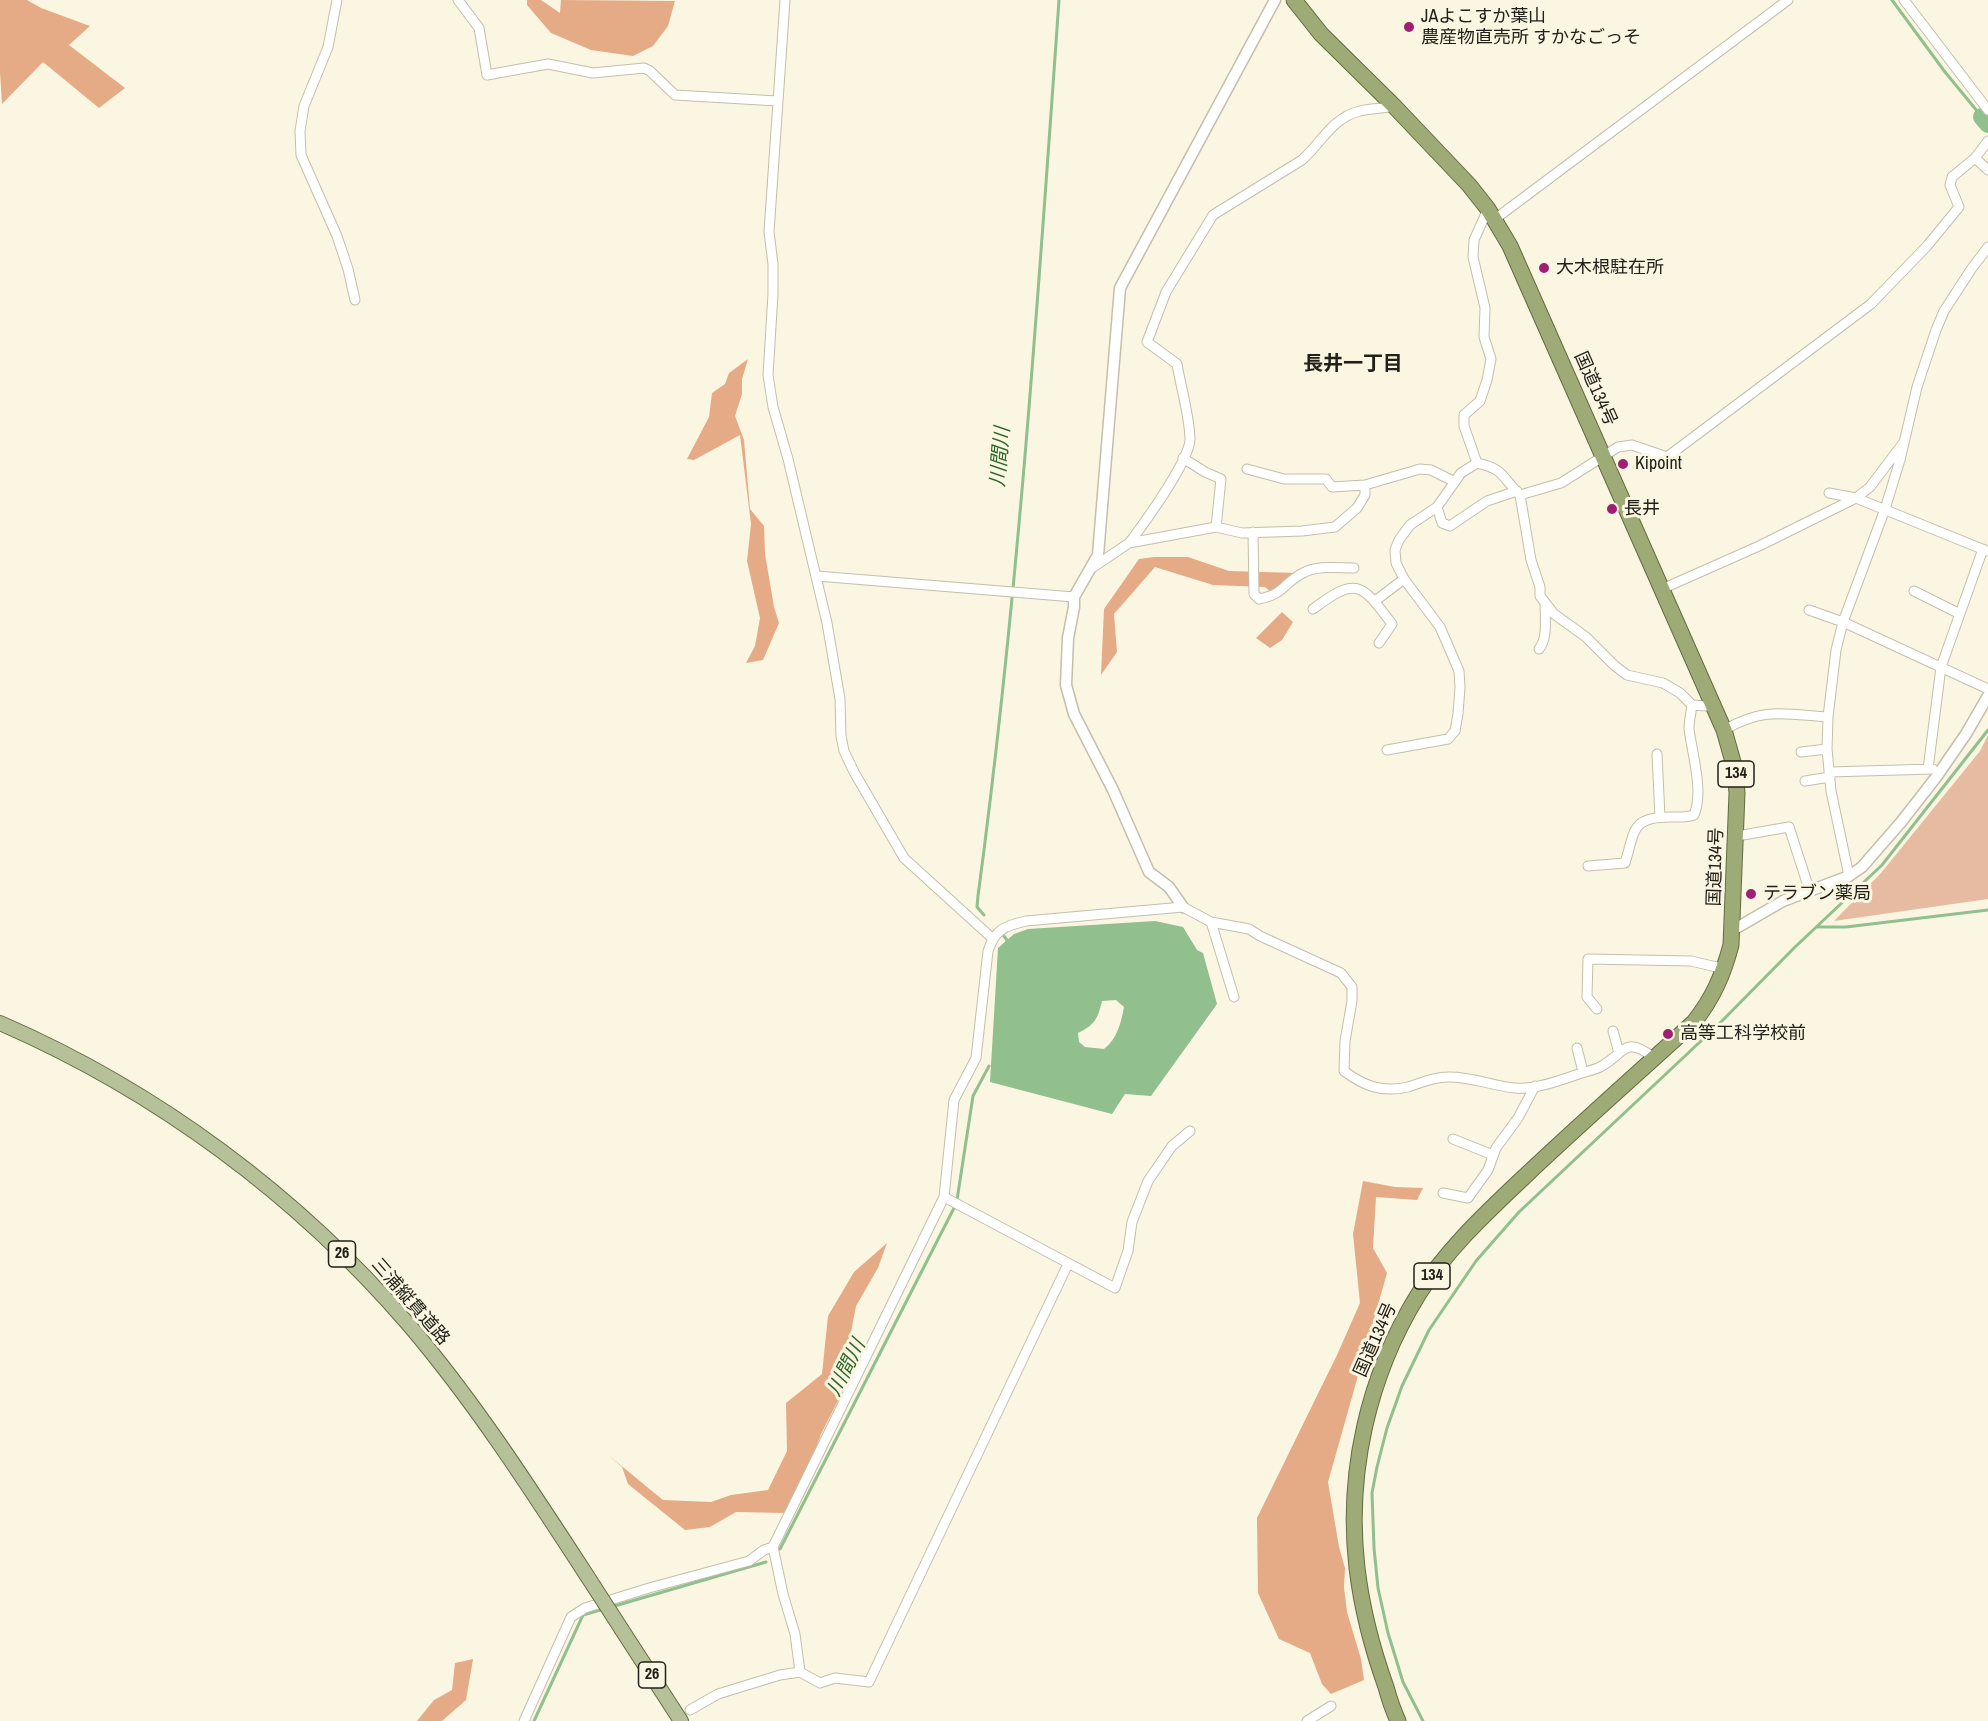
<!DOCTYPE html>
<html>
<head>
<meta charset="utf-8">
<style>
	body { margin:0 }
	canvas { display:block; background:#faf6e1 }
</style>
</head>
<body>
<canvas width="1988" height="1721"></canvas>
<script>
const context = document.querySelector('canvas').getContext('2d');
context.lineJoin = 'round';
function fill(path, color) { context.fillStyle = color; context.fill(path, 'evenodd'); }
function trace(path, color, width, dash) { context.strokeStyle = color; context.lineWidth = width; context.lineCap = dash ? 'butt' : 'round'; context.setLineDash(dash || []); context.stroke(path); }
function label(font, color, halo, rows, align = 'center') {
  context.font = font + ' "Archivo Narrow","Noto Sans JP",sans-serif'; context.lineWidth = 6; context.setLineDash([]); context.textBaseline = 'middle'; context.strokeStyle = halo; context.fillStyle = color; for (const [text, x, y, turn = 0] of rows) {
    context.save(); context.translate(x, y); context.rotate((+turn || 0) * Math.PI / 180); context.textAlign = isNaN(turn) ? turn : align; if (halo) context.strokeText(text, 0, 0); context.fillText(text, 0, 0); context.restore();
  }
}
const green = new Path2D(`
	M1988,735V899L1834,921L1881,873L1980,751Z`);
const forest = new Path2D(`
	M0,0H27L41,8L90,26L69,45L125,88L99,108L43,62L2,104L0,72Z
	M527,0H541L560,13L561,0L675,1L668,26L653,46L633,56L591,50L551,33L527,5Z
	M748,359L742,379V394L735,416L744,440L750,509L764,526L765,554L774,607L779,623L763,660L746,663L755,646L760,618L747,561L751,524L740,435L694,460L687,459L709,417L712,393L725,384L729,373Z
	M1154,557H1188L1229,571L1297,573L1271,592L1265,587L1213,585L1155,567L1114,614L1117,652L1101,675L1104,609L1139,559Z
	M1282,612L1293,622L1282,640L1270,648L1256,638Z
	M1363,1181L1395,1187L1423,1188L1417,1200L1376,1197L1373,1248L1387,1273L1328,1482L1339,1547L1345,1568L1344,1587L1347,1612L1361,1659L1364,1680L1331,1694L1322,1684L1310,1653L1279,1639L1258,1593L1257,1518L1337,1355L1360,1303L1353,1234Z
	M887,1243L878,1268L856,1306L846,1358L844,1389L821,1434L803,1486L785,1513L736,1512L710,1527L685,1530L628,1484L622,1467L607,1454L663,1500L711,1502L731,1495L768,1490L787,1451L786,1403L822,1374L828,1316L854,1272Z
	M473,1659L466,1700L442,1721H417L434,1700L452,1690L455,1663Z`);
const water = new Path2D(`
	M1155,921L1183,927L1197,950L1203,953L1217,1004L1151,1096L1125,1094L1112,1114L990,1082L998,948L1014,934L1028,929ZM1116,1000L1124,1007C1121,1023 1117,1039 1104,1049L1085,1047L1079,1042L1078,1033C1095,1025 1098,1018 1102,1001Z`);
const stream = new Path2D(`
	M1892,0L1945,72L1982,117
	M984,915L977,907L978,896C1018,598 1038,299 1059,0
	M1817,927H1846L1988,910
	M1003,935L1007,940V944
	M957,1200L973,1096L989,1066
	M780,1549L954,1208
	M611,1607L766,1562
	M534,1721L583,1615L604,1609
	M1423,1721L1403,1682L1388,1633L1378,1588L1374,1548L1372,1493L1377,1467L1387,1428L1402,1386L1429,1330L1476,1261L1519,1212L1719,1024L1794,948L1882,865L1988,730`);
const river = new Path2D(`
	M1982,117L1988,124`);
const minor = new Path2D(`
	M337,0L328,47L304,106L300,131L301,155L337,236L348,269L355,300
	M458,0L479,28L487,75L548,64L593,73L644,68L650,71L675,95L777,101
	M785,0L769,232L773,264V294L768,375L773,407L788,459L827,623L840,699L841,736L844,751L854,772L904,858L992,938
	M1904,0L1988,110
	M1975,158L1988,170
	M1495,219L1788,0
	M1183,458L1205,472L1221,479L1216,527
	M1477,463L1464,426V415L1480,401L1487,380L1491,359L1484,337L1485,308L1473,257L1474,240L1488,209
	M1247,469L1284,479H1326L1332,487L1365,485L1420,469L1431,470L1455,482
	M1829,493L1856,498L1987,551
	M1520,495L1531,560L1540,587V596L1554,614L1586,637L1615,666L1627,675L1663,683L1680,693L1692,705L1706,706L1713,703
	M1437,507L1442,523L1450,526L1487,501L1517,491
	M1253,532L1254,594L1259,599C1285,594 1283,583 1303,573C1317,565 1338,568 1354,568
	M1129,543L1216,527L1242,533L1302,531L1335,527L1357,508L1365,495V485
	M1092,568L1129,543L1133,538C1147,519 1191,458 1190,438C1189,414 1181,388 1177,364L1147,342L1166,292L1213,215L1302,160C1321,143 1333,117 1360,111C1371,108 1383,109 1394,106
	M817,576L1074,597
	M1662,589L1759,546L1856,498L1870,487L1904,442
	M1914,591L1960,614
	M1375,601L1404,579
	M1313,609C1357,576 1361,583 1392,624L1379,643
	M1809,610L1843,622L1988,689
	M1539,649C1548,638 1545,618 1545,604
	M1828,717L1836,650L1843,622L1885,509L1900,460L1917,387L1936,330L1944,311L1972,268L1988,247
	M1724,730C1764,707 1784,714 1828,717L1827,749L1831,791L1849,876
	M1387,750L1448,739L1455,731L1458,714L1460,687L1459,671L1440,627L1404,579L1396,563L1395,550L1399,540L1410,525L1437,507L1461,473L1477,463C1505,469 1502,478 1520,495L1561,483L1618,447L1632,445L1667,457L1871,304L1927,246L1959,207L1950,185L1952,177L1975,158L1988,141
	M1801,752L1827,749
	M1657,754L1660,817
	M1928,769L1941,667L1983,549
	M1829,772L1933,769
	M1805,781L1830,777
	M1737,836L1789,827L1810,892
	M1588,866L1625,863C1635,831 1631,817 1670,817C1678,817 1686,818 1694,815C1704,792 1692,753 1689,729C1689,721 1691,713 1692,705
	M1211,922L1249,929L1260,936L1341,973L1352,987V1001L1345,1041L1344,1071C1364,1086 1382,1093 1408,1087C1421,1083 1433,1077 1447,1077C1470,1076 1493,1086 1515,1088C1537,1090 1562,1079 1582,1073C1588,1071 1594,1070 1600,1067C1625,1054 1624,1034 1654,1058
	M1597,1009L1587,997L1588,959L1691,961L1725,969
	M1613,1031L1619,1053
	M1577,1048L1583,1072
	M1453,1139L1493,1155
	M1443,1193L1468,1198L1488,1170L1496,1148L1518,1118L1535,1086
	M944,1197L1115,1288L1128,1251L1132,1222L1148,1181L1172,1146L1190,1131
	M800,1672L795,1634L783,1594L773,1547L944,1197L954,1100L976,1058L988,951C995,930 1004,926 1026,921L1183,907L1211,922L1234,997
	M690,1710L718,1694L780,1675L800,1672L820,1683L835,1678L869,1682L1068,1264
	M524,1721L571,1617L585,1608L649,1588L749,1561L764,1550L773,1547
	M1307,1721L1331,1706`);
const tertiary = new Path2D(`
	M1183,907L1169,887L1149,872L1113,790L1074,714L1066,685L1068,638L1074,607V597L1098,555L1120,288L1275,0
	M1733,930L1783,901L1849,876L1862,867L1902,821L1937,776L1966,734L1988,696`);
const primary = new Path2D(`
	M0,1023C157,1091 298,1196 409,1325C478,1406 535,1496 593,1585
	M622,1630L681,1721`);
const trunk = new Path2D(`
	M1294,0L1321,34L1394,106L1469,185L1488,209L1510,246L1724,730L1735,769L1737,793L1731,945C1723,975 1713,998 1694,1022C1637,1074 1579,1125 1523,1178C1485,1214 1446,1250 1418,1295C1368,1376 1346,1474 1357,1568C1362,1610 1372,1648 1386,1687C1389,1698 1393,1710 1398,1721`);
const primaryBridge = new Path2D(`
	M593,1585L622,1630`);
const markers = [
	[1409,27,6,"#9f1f72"],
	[1544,268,6,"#9f1f72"],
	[1623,464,6,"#9f1f72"],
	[1612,509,6,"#9f1f72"],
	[1751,894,6,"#9f1f72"],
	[1668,1034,6,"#9f1f72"]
];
const shields = [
	[1736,774,36],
	[342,1254,27],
	[1432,1276,36],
	[652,1675,27]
];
const shieldNames = [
	["134",1736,774],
	["26",342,1254],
	["134",1432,1276],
	["26",652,1675]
];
const poiNames = [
	["JAよこすか葉山",1421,17],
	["農産物直売所 すかなごっそ",1421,38],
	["大木根駐在所",1556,268],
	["Kipoint",1635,464],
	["長井",1624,509],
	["テラブン薬局",1763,894],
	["高等工科学校前",1680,1034]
];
const streetNames = [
	["国道134号",1595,389,66],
	["国道134号",1716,867,-88],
	["三浦縦貫道路",410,1302,49],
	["国道134号",1376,1340,-66]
];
const neighbourhoodNames = [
	["長井一丁目",1353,365]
];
const waterNames = [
	["川間川",1001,457,-85],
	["川間川",847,1368,-63]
];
fill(green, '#e6bba1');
fill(forest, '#e5ab86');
fill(water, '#91bf8d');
trace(stream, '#91bf8d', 3);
trace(river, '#91bf8d', 18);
trace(minor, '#c3bfac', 11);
trace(tertiary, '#c3bfac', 13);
trace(primary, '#626d40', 16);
trace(trunk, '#626d40', 17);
trace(minor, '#fff', 9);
trace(tertiary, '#fff', 10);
trace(primary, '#b6c099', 14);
trace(trunk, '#9eab77', 15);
trace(primaryBridge, '#626d40', 16, []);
trace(primaryBridge, '#b6c099', 14);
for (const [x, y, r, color] of markers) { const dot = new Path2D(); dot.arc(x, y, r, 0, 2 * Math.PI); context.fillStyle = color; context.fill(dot); trace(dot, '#faf6e1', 2); }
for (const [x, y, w] of shields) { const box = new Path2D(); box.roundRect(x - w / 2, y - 13, w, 26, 4.5); context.fillStyle = '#faf6e1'; context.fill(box); trace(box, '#222019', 1.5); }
label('bold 16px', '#222019', null, shieldNames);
label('18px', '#222019', '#faf6e1', poiNames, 'left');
label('18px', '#222019', '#faf6e1', streetNames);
label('bold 20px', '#222019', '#faf6e1', neighbourhoodNames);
label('italic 20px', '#2a6728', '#faf6e1', waterNames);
</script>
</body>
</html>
